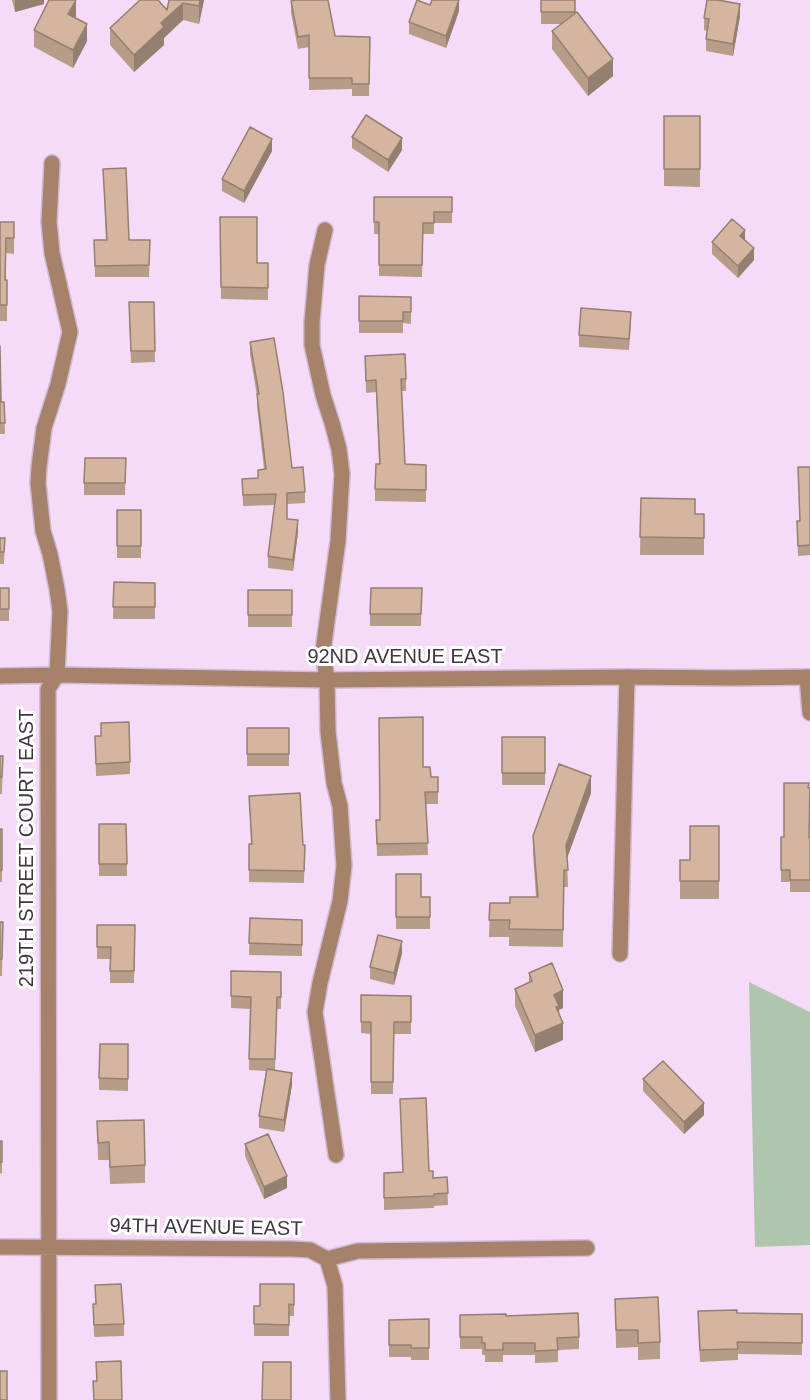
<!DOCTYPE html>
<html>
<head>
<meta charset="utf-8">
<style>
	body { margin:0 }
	canvas { display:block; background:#f5dbf7 }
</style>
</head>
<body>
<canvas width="810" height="1400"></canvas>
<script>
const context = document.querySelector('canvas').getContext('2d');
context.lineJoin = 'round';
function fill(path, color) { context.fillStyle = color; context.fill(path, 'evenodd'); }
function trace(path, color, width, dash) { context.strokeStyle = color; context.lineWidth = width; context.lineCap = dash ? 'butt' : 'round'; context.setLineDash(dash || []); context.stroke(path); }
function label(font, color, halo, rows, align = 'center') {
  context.font = font + ' Arial,sans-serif'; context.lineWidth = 6; context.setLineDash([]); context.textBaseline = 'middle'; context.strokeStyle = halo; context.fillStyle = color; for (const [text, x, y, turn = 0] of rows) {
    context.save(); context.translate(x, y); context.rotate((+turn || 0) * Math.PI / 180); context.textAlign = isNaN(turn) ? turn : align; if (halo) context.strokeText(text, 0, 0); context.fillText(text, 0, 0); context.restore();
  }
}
const green = new Path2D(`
	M749,982L810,1012V1245L755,1247Z`);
const minor = new Path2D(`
	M325,230L317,265L312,322V345L323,395L332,423L339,449L342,474L338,541L323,651L327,680L328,732L334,783L340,806L344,866L340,901L320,983L315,1012L336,1155
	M0,676L57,675L327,680L627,677L731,678L810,677
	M807,677L810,713
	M620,954L627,677
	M0,1247L292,1249L310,1250L327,1259L358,1251L587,1248
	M327,1259L335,1286L338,1400
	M49,1400L48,689L57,675L60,611L57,589L50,554L43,531L38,483L39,467L44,428L58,384L70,332L52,253L49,222L52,163`);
const wall = new Path2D(`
	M12,0H44V4L15,12Z
	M169,0H204L199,24L183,20L164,38V45L134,72L110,45V28L167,10Z
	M541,0H575V13L613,76L588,96L552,49V31L561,24H541Z
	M291,1L335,36L370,37L369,96H352V89L309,90V47L298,49L291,13Z
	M430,5L459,11L446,48L409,34V22Z
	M740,16L733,56L706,51V39L707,31L704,30V18Z
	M76,17L75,18L87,41L73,68L34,47V30Z
	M664,116H700V187L664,186Z
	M352,137L402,150L388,172L352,148Z
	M272,151L244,203L222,191V179Z
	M103,169L129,240H150L149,277H95L94,240H106Z
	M374,197H452V223H434V234H423L422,277L379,276V234H374Z
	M220,217L257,263H268V300L221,299Z
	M0,222H14V254L6,253V280H7V321H0Z
	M745,240L754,260L738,278L712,254V242Z
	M359,296L411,297V324L403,323V333H359Z
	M154,302L155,362L131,363L129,314Z
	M631,324L629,350L579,347V335Z
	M250,342L292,468L305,492V503L287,504V519L298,532L293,571L268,568V556L275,505L243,506L242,479L258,478V470L264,469L257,406V396L250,354Z
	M0,346L1,402H4L5,434H0Z
	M365,356L406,379V391H402L405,464L426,465V502L375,501V489L379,464L376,392L366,393Z
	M126,458L125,495H84V483Z
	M810,467V555L798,556L797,531Z
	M641,498L695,514H704V555H640Z
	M117,510H141V558H117Z
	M0,538H5L4,564H0Z
	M114,582L155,583V619H113Z
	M0,588H9V621H0Z
	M422,588L421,626H370V614Z
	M248,590H292V627H248Z
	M101,723L130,762V774L96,776L95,736H101Z
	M247,728H289V766H247Z
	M502,737H545V785H502Z
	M0,756H3L2,794H0Z
	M423,767L431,777H438V804H426L428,855L377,856L376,820H380Z
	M809,788H810L809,837H810V892H790V882H781V837H784Z
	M591,793L567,858L568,887H564L563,947L509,946V937H489L490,903H510L536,897L533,853V836Z
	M249,796L303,845H305L304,883L249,882V844H251Z
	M99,824H126L127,876H99Z
	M719,826V899H680V860H690Z
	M0,829H2V882H0Z
	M396,874L421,897H430V929H396Z
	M250,918L302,920V956L249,955Z
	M0,922H3L2,976H0Z
	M97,925H135L134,983H110V959H97Z
	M402,953L394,985L370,979V967Z
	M231,971L281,972V1009H277L275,1070L292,1085L284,1132L259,1128V1116L266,1071L249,1070L250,1009L231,1008Z
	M529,973L563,1008L559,1010L563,1040L535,1052L515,1006V989L529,983Z
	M361,995L411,996V1034H394L393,1094H371V1034L361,1033Z
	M128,1044V1091L99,1090V1078Z
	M643,1079L704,1115L684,1134L643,1091Z
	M97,1121L145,1165V1183L110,1184L109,1160H98Z
	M0,1141H2V1174L0,1173Z
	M245,1144L287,1188L264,1199L245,1156Z
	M429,1171L433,1178L447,1177L448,1205L434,1206V1208L384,1210V1173Z
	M294,1284V1316H289V1336H254V1306H260Z
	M615,1299L660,1342V1359L638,1360V1347L616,1348Z
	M93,1304L124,1324V1336L94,1337Z
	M737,1313L802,1314V1355L738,1354V1360L700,1362L698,1323Z
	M460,1315L579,1337V1349L558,1350V1362L535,1363V1355H503V1362H485V1355H482V1349H460Z
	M429,1319V1360H411V1357H389V1320Z`);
const shadedWall = new Path2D(`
	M15,0H44V4L15,12Z
	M76,0V17L68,32V14Z
	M200,0H204L199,24V6Z
	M459,0V11L446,48V36Z
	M183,3V20L164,38V45L134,72V55L161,23Z
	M740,4V16L733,56V44Z
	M87,24V41L73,68V50Z
	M613,59V76L588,96V78Z
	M402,138V150L388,172V160Z
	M272,139V151L244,203V191Z
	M745,230V242L740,236Z
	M754,248V260L738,278V266Z
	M298,520V532L293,571V560Z
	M591,776V793L566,861V845Z
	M402,941V953L394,985V973Z
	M563,990V1008L559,1010V1023L556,1025L554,995Z
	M563,1023V1040L535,1052V1035Z
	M292,1073V1085L284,1132V1120Z
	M704,1103V1115L684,1134V1122Z
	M287,1176V1188L264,1199V1187Z`);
const building = new Path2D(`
	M49,0H76L68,14L87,24L73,50L34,30Z
	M140,0H158L167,10L169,0H200L199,6L183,3L161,23L164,27L134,55L110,28Z
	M296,0H328L335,36L370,37L369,84H352V78H309V35L298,37L291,1Z
	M417,0L430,5L432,0H459L446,36L409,22Z
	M541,0H575V12H541Z
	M707,0H718L740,4L733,44L706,39L709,19L704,18Z
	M577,12L613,59L588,78L552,31Z
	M366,115L402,138L388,160L352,137Z
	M664,116H700V169H664Z
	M250,127L272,139L244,191L222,179Z
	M126,168L129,240H150L149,265L95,266L94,240H107L103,169Z
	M374,197H452V212H434V223H423L422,265H379V222H374Z
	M220,217H257V263H268V288L221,287Z
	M732,219L745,230L740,236L754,248L738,266L712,242Z
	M0,222H14V238H6L5,280H7V305H0Z
	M359,296L411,297V312H403V321H359Z
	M129,302H154L155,351H131Z
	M581,308L631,312L629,339L579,335Z
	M274,338L283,392L292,468L303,467L305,492L287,493V519L298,520L293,560L268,556L276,494L243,495L242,479L258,478V470L266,469L257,394H259L250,342Z
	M0,346L1,402H4L5,423H0Z
	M405,354L406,379H401L405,464L426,465V490L375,489L376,464H380L376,380L366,381L365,356Z
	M85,458H126L125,483H84Z
	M798,467H810V545L798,546L797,521H800Z
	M641,498L695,499V514H704V538L640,537Z
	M117,510H141V546H117Z
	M0,538H5L4,552H0Z
	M114,582L155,583V607H113Z
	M0,588H9V609H0Z
	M371,588H422L421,614H370Z
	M248,590H292V615H248Z
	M423,717V767H430L431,777H438V792H425L428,843L377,844L376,820H380L379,718Z
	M129,722L130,762L96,764L95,736H101V723Z
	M247,728H289V754H247Z
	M502,737H545V773H502Z
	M0,756H3L2,777H0Z
	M559,764L591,776L566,845L568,870H564L563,930L509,929L510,920H489L490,903H510V897H538L533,836Z
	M784,783H809L808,788H810L809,837H810V880H790V870H781V837H784Z
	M300,793L303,845H305L304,871L249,870V844H252L249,796Z
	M99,824H126L127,864H99Z
	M690,826H719V881H680V860H690Z
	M0,829H2V870H0Z
	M396,874H421V897H430V917H396Z
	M250,918L302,920V945L249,943Z
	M0,922H3L2,959H0Z
	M97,925H135L134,971H110L111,947H97Z
	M378,935L402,941L394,973L370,967Z
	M552,963L563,990L554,995L559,1006L556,1007L563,1023L535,1035L515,989L532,981L529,973Z
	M231,971L281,972V997H277L275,1059H249L251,997L231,996Z
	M361,995L411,996V1022H394L393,1082H371V1022H361Z
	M100,1044H128V1079L99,1078Z
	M663,1061L704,1103L684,1122L643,1079Z
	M267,1069L292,1073L284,1120L259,1116Z
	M426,1098L429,1171H433V1178L447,1177L448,1193L434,1194V1196L384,1198V1173L403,1172L400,1099Z
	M144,1120L145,1165L110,1167L109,1142L98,1143L97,1121Z
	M268,1134L287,1176L264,1187L245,1144Z
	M0,1141H2V1162H0Z
	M121,1284L124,1324L94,1325L93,1304H96L95,1285Z
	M260,1284H294V1305L289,1304V1325L254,1324V1306H260Z
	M658,1297L660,1342L638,1343V1330H616L615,1299Z
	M737,1310V1313L802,1314V1343L737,1342L738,1349L700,1350L698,1311Z
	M578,1313L579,1337L557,1338L558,1350L535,1351V1343H503V1350H485V1343H482V1337H460V1315L506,1314V1316Z
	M429,1319V1348H411V1345H389V1320Z
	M121,1361L122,1400H94L93,1381H97L96,1362Z
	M263,1362H291V1400H262Z
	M0,1371H7V1400H0Z`);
const streetNames = [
	["92ND AVENUE EAST",405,657],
	["219TH STREET COURT EAST",27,848,-90],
	["94TH AVENUE EAST",206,1228,1]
];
fill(green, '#b0c5ad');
trace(minor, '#d1bad3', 18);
trace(minor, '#a6826b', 15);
fill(wall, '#b79c8a');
fill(shadedWall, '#957f70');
fill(building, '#d5b5a0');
trace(building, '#957f70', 1.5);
label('20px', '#413641', '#fff', streetNames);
</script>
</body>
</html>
